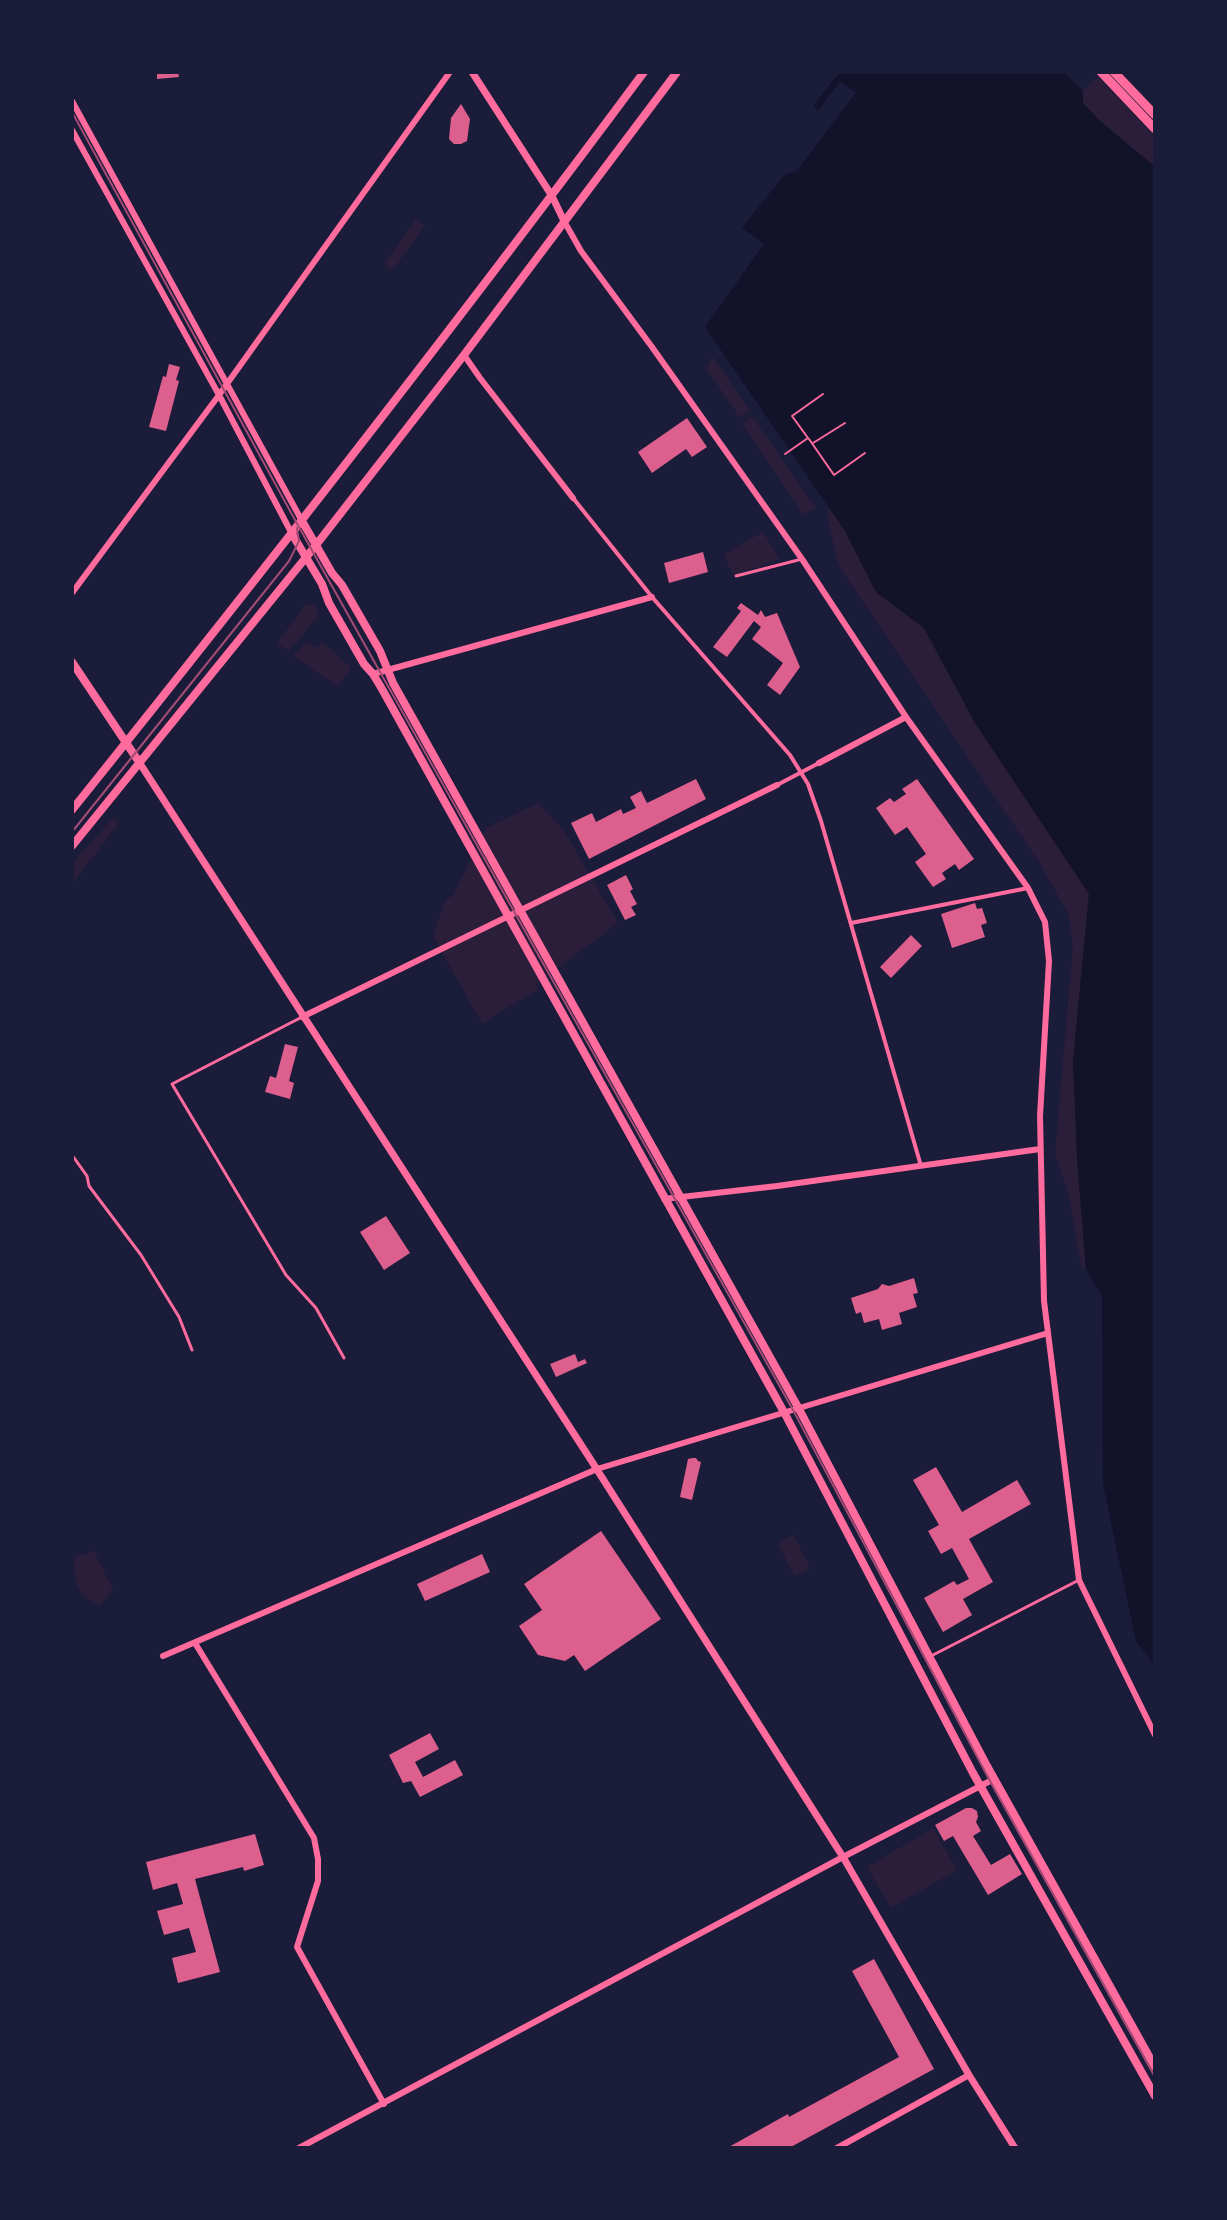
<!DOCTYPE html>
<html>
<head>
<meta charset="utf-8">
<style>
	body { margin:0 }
	#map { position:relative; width:1227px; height:2220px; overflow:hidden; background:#1b1b3a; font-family:"Open Sans",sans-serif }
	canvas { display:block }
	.frame { position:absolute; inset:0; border:74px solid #1b1b3a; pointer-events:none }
</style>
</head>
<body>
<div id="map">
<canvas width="1227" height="2220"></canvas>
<div class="frame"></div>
</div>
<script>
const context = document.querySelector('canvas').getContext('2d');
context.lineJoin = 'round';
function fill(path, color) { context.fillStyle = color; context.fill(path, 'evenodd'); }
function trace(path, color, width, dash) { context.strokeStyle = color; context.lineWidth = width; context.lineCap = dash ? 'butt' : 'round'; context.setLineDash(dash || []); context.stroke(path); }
const green = new Path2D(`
	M1098,77L1155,136V167L1099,120L1082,103L1083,91Z
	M416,219L425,225L393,270L384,264Z
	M713,357L750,411L740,418L706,368L710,364V358Z
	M752,416L816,508L804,515L742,424Z
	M830,508L845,531L876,592L924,628L975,723L1089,894L1073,1061L1077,1158L1086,1270L1081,1265L1068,1191L1055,1154L1073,944L1068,913L1039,862L838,565L827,513Z
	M763,532L780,559L733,576L724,554Z
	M315,604L319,615L289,651L277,643L304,606Z
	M306,642L318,648L322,642L350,666V671L337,686L293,656Z
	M538,803L563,829L618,923L536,984L538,990L498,1013L482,1024L433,936L446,899L453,896L486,828Z
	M113,818L119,823L72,884V864Z
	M794,1535L810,1568L794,1576L778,1543Z
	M94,1551L113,1589L100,1605C74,1594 76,1583 73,1558Z
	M933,1828L957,1870L891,1908L867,1867Z`);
const water = new Path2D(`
	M840,72H1064L1083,91V103L1099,120L1155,167V1665L1136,1641L1103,1484L1102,1296L1086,1270L1077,1158L1073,1061L1089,894L975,723L924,628L876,592L845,531L705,327L764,244L742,228L784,175L797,171L856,93L840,81L818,111L813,106Z`);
const building = new Path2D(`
	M157,72H178L179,77L157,79Z
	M461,104L470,119L467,141L461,144H454L449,139L451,118Z
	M169,364L180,367L176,380L179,381L166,431L149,427L163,376L166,377Z
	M687,418L707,447L692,457L686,449L652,473L638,452Z
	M703,552L708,572L669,583L664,563Z
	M741,603L758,615L761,610L765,617L777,613L800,667L780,695L767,685L783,663L752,639L761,627L754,621L727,657L713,647L741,611L737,608Z
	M696,779L706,799L589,859L571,823L592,813L596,822L621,809L623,814L636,808L630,797L641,791L647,803Z
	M917,779L974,859L959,870L955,864L942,873L946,879L933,887L915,862L926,854L907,827L895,835L876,808L890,798L894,802L906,794L902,789Z
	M626,875L633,889L630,891L637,904L631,907L636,915L625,920L607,885Z
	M975,903L977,909L982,908L987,923L981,925L985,937L952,948L941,914Z
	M911,935L922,946L891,978L880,967Z
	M285,1044L298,1047L289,1081L294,1083L290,1099L265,1092L270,1076L276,1078Z
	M386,1216L410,1253L384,1270L360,1232Z
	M914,1278L918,1293L913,1294L917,1307L899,1313L902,1324L882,1330L879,1319L864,1323L861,1312L856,1314L851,1298L878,1289L882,1284L889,1286Z
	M575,1354L578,1362L585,1359L587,1363L556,1377L550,1364Z
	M693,1458H696L698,1461L701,1462L692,1500L680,1497L688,1459Z
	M936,1467L962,1512L1017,1480L1031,1504L969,1539L993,1582L963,1599L972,1615L943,1632L924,1598L954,1581L957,1585L969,1579L952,1548L941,1554L928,1531L939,1525L913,1480Z
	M601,1531L661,1619L585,1671L574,1655L565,1661L538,1655L519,1626L542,1610L524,1584Z
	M482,1554L490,1572L425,1601L417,1584Z
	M430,1733L439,1749L415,1762L423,1777L455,1760L463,1775L420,1797L411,1781L403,1783L389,1755Z
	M966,1808H972L977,1811L978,1817L976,1822L981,1831L973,1836L991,1865L1010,1854L1022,1874L988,1895L953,1836L944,1841L935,1825Z
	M255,1834L264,1865L244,1871L243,1867L195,1879L220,1972L178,1983L172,1958L196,1952L189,1928L164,1935L157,1911L183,1904L177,1883L153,1890L146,1862Z
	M874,1959L934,2069L789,2148H727L788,2114L789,2117L899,2057L852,1971Z`);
const path = new Path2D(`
	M809,439L834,475L865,453
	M813,443L845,423
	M785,454L808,438L792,416L823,394`);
const service = new Path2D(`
	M736,576L802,559
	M302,1017L172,1084L286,1275L316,1308L344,1358
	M72,1155L87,1176L89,1186L141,1255L179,1317L192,1350
	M933,1655L1079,1580`);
const pedestrian = new Path2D(`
	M573,498L652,597L790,755L808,784L821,821L921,1166
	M777,785L819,763
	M851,923L1028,888`);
const minor = new Path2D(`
	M72,101L302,521
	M72,130L219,395L292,534
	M564,221L581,251L652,347L802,559L906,717L1028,888L1045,922L1049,961L1040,1116L1044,1301L1079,1580L1155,1735
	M464,355L480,378L573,498
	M72,593L219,395L450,72
	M373,674L652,597
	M819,763L906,717
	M302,1017L777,785
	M664,1199L777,1186L1040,1149
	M195,1643L314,1838L318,1859V1881L297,1947L384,2104
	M163,1656L597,1469L1048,1333
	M299,2148L843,1857L994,1779
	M837,2148L969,2075`);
const tertiary = new Path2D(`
	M472,72L552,196L564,221
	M139,762L589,1457L843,1857L969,2075L1015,2148`);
const secondary = new Path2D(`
	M302,521L332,573L342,585L380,651L393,683L799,1409L987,1766L1155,2067
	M292,534L322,584L329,603L364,664L373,674L382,689L785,1414L973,1773L1155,2096
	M72,662L139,762
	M72,810C267,567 458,322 644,72
	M72,846L316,545L464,355L677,72`);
const primary = new Path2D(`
	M1101,72L1155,129
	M1114,72L1155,115`);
const tram = new Path2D(`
	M72,112L295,520L793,1410L990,1781L1155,2077
	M72,832L289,561L299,541L297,528`);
fill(green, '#2a1e3b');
fill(water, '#12122b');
fill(building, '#dd5f8e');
trace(path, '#ff6b9d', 2);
trace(service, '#ff6b9d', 3);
trace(pedestrian, '#ff6b9d', 4);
trace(minor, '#ff6b9d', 6);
trace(tertiary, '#ff6b9d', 7);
trace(secondary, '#ff6b9d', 8);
trace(primary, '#ff6b9d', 9);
trace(tram, '#a44b75', 2);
</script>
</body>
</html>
